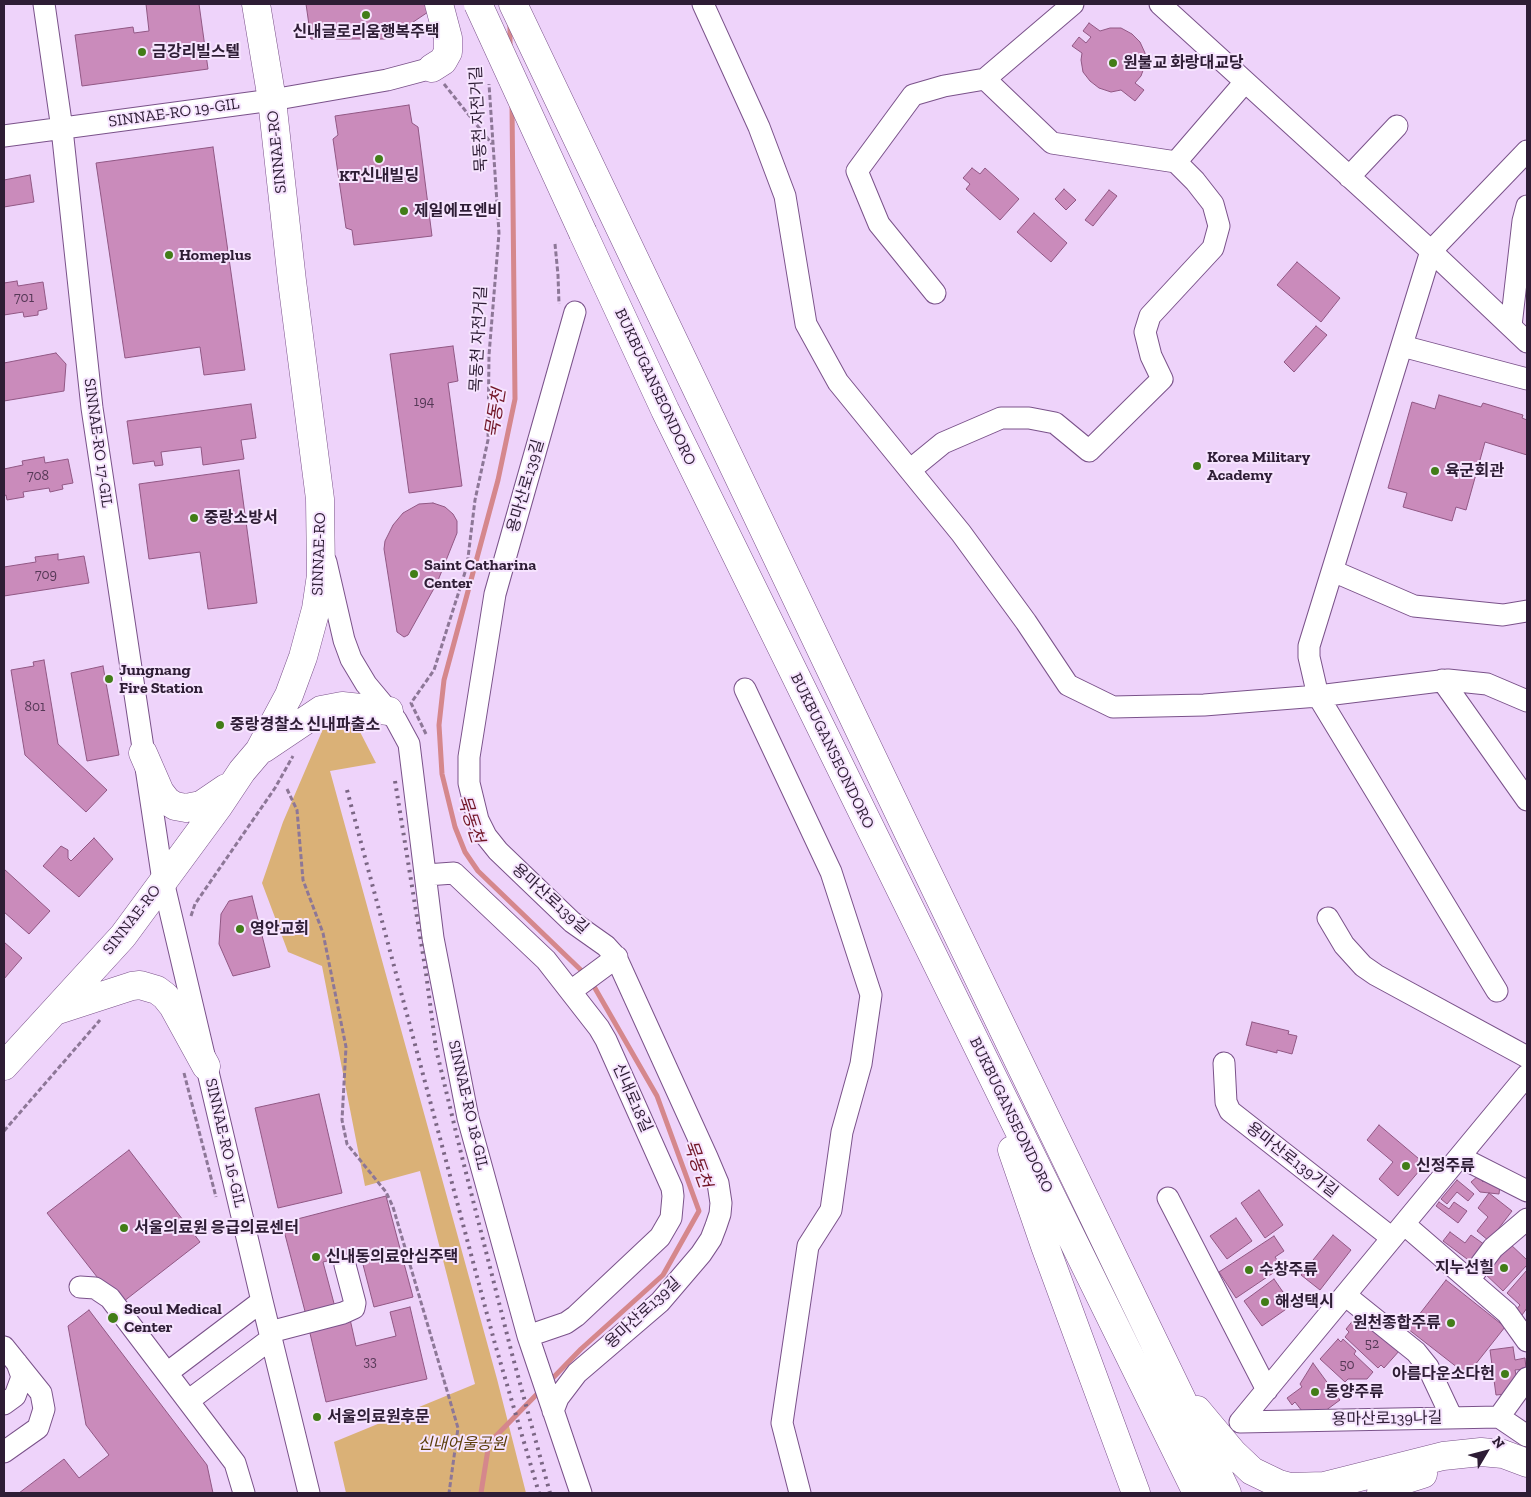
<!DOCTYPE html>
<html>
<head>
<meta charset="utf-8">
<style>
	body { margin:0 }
	#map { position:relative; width:1531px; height:1497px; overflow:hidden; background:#eed3fa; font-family:"Zilla Slab",serif }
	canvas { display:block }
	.frame { position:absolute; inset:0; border:5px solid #2e1d35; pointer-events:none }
	.north { position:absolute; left:1461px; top:1427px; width:50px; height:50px; -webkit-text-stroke:4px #f6e4fe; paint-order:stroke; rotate:53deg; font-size:14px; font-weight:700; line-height:20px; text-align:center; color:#2e1d35 }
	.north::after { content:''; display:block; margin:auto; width:18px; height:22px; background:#2e1d35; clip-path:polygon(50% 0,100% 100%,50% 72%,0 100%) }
</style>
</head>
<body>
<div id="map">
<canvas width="1531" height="1497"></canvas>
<div class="frame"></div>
<div class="north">N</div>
</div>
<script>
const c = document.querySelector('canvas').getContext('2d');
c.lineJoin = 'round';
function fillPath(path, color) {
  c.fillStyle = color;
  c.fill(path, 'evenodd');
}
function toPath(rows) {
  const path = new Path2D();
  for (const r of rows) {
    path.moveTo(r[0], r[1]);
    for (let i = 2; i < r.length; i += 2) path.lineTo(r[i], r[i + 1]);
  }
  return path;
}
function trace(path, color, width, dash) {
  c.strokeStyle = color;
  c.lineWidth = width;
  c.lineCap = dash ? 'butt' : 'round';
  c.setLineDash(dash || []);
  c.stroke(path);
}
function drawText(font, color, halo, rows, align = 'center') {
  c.font = font + ' "Zilla Slab","Noto Sans KR",serif';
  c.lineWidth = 4;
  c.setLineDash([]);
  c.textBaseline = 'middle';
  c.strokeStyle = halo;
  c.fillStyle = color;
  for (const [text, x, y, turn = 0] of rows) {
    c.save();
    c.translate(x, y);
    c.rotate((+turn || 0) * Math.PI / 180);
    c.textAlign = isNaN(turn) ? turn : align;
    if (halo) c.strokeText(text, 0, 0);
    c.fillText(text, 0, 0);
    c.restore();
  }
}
const green = toPath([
	[326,722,358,728,376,763,330,771,497,1379,526,1493,346,1493,334,1442,475,1384,420,1171,365,1186,322,966,288,952,262,883,283,822]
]);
const stream = toPath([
	[510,25,510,47],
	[512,105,515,399,498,480,444,680,439,725,442,774,455,827,465,852,478,871,585,974],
	[549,1382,581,1349,663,1275,699,1211,657,1096,592,983],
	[481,1493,489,1443,541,1390]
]);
const building = toPath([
	[146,4,199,4,208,69,82,86,75,35,133,27,134,33,149,31,146,4],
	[306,4,432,4,434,8,388,39,311,39,306,4],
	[1089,23,1100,31,1110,28,1121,28,1132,34,1140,42,1145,53,1145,65,1141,76,1135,83,1144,90,1135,101,1121,90,1111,92,1099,88,1090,81,1083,72,1081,60,1082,53,1072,46,1079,37,1086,43,1091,37,1083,31,1089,23],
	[409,105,412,123,418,127,432,236,354,245,352,230,346,228,333,139,338,135,335,116,409,105],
	[213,147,245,370,204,375,200,347,125,358,96,163,213,147],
	[972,168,980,174,985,168,1019,199,1000,220,966,189,970,184,963,178,972,168],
	[30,175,34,202,4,207,4,180,30,175],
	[1064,189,1076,200,1066,210,1055,199,1064,189],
	[1109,190,1117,196,1093,226,1085,220,1109,190],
	[1034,213,1067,243,1051,262,1017,232,1034,213],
	[1297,262,1340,298,1321,322,1277,285,1297,262],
	[17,281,18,286,43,282,47,309,38,311,38,315,24,317,23,312,4,315,4,283,17,281],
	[1316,326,1327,335,1294,372,1284,362,1316,326],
	[453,346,458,381,448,383,462,486,409,493,390,354,453,346],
	[56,353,66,364,64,391,4,401,4,363,56,353],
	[1439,395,1481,407,1483,403,1523,415,1522,418,1527,420,1527,455,1485,442,1466,510,1456,507,1452,521,1403,507,1407,493,1388,488,1412,402,1435,409,1439,395],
	[251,404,256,438,241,440,244,459,203,465,201,447,161,452,163,465,155,466,154,461,133,464,127,421,251,404],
	[44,457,45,463,68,459,73,483,62,485,63,489,50,492,49,488,23,492,24,497,7,500,6,495,4,496,4,469,23,465,22,461,44,457],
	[239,470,257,603,208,609,200,552,149,559,139,484,239,470],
	[433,503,445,507,453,514,457,521,457,533,437,583,408,635,404,637,397,632,384,549,385,541,393,525,403,513,419,504,433,503],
	[58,554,58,560,84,556,89,583,4,596,4,567,36,562,35,557,58,554],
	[44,660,58,744,107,790,86,812,25,755,11,670,34,666,33,662,44,660],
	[103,666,119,755,87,761,71,673,103,666],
	[94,838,113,859,79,897,43,866,61,846,68,850,68,858,71,861,94,838],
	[4,869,50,911,29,934,4,912,4,869],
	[252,896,270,967,233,976,219,944,221,914,229,901,252,896],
	[4,942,22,958,4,979,4,942],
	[1252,1022,1289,1031,1288,1034,1297,1036,1292,1054,1277,1050,1277,1053,1246,1045,1252,1022],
	[319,1094,342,1193,278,1208,255,1108,319,1094],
	[1379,1125,1425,1164,1398,1196,1379,1179,1393,1162,1367,1140,1379,1125],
	[129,1150,200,1242,119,1305,47,1213,129,1150],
	[1478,1176,1483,1182,1485,1179,1489,1184,1500,1185,1499,1194,1480,1192,1471,1182,1478,1176],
	[1457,1180,1474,1194,1468,1201,1457,1192,1447,1204,1441,1199,1457,1180],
	[1259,1190,1283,1225,1265,1238,1241,1203,1259,1190],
	[1489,1193,1512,1211,1489,1241,1477,1231,1488,1217,1478,1208,1489,1193],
	[386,1196,413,1297,374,1307,360,1253,323,1262,336,1311,307,1319,282,1223,386,1196],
	[1439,1202,1449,1209,1454,1202,1467,1211,1458,1223,1436,1206,1439,1202],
	[1236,1218,1252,1241,1227,1259,1210,1236,1236,1218],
	[1450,1232,1465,1243,1471,1235,1488,1247,1475,1265,1443,1241,1450,1232],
	[1333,1235,1351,1250,1320,1290,1301,1275,1333,1235],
	[1274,1236,1284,1251,1275,1257,1282,1267,1236,1298,1219,1272,1274,1236],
	[1508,1242,1527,1260,1527,1265,1503,1291,1482,1271,1508,1242],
	[1527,1270,1527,1308,1522,1315,1516,1310,1520,1305,1507,1293,1527,1270],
	[1274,1279,1292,1305,1262,1326,1244,1301,1274,1279],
	[1446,1280,1505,1327,1467,1375,1408,1329,1446,1280],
	[410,1307,427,1379,326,1402,309,1329,350,1319,356,1346,396,1336,390,1312,410,1307],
	[89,1310,207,1465,213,1493,19,1493,64,1459,79,1478,109,1455,86,1425,68,1326,89,1310],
	[1364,1317,1400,1350,1384,1368,1381,1365,1378,1368,1345,1337,1349,1332,1346,1329,1355,1318,1359,1322,1364,1317],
	[1338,1339,1341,1342,1343,1339,1356,1351,1354,1354,1373,1372,1367,1379,1348,1379,1345,1382,1320,1359,1338,1339],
	[1513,1347,1515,1360,1525,1358,1526,1369,1515,1370,1517,1379,1507,1394,1496,1395,1490,1350,1513,1347],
	[1313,1363,1340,1400,1325,1411,1302,1411,1295,1402,1292,1405,1287,1398,1302,1387,1300,1384,1313,1363]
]);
const path = toPath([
	[444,84,492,144],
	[555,244,558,275,559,304],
	[426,734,411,703,434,670,467,566,475,500,488,440,489,355,499,233,489,84],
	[287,789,297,810,303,880,323,933,346,1047,342,1120,347,1144,386,1192,393,1207,458,1428,449,1493],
	[191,916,195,904,275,788,293,756],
	[184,1073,216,1197],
	[4,1131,100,1020]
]);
const minor = toPath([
	[44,4,62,129,92,408,163,881,262,1301,309,1493],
	[703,4,759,127,785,196,806,324,838,382,961,533,1026,622,1068,685,1113,707,1204,705,1318,696,1448,680,1487,684,1527,701],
	[1160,4,1431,251,1309,646,1309,657,1318,696,1497,991],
	[985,79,1052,143,1176,162],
	[4,136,272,100,387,80,432,68],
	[1527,151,1431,251,1527,342],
	[1349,177,1397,126],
	[935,293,879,224,857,171,913,95,944,86,985,79,1073,4],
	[1511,326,1523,221,1527,206],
	[1402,346,1527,379],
	[910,470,943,443,1001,418,1029,418,1055,423,1089,451,1162,379,1151,356,1145,332,1150,316,1213,248,1219,226,1213,204,1195,181,1176,162,1245,82],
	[326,562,344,640,351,659,366,684,396,720,409,744,433,938,468,1118,528,1336,581,1493],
	[1333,571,1414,606,1503,615,1527,611],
	[1442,680,1527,800],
	[745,689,831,872,871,995,861,1064,842,1132,831,1210,808,1246,782,1423,800,1493],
	[426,875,454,873,546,960,599,1028,606,1040,672,1188,673,1196,671,1218,660,1237,576,1316,566,1323,528,1336],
	[1328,918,1344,945,1363,966,1376,975,1527,1057],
	[571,991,617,957],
	[1224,1063,1226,1102,1230,1111,1392,1238],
	[1460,1157,1527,1191],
	[1168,1198,1267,1390],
	[1404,1224,1507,1313,1527,1341],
	[1469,1280,1493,1248,1527,1219],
	[80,1287,95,1288,110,1298,235,1463,244,1493],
	[1345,1295,1416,1352,1428,1367,1452,1418],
	[270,1332,343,1313,354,1308,355,1303,345,1265],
	[4,1347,41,1393,44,1409,38,1428,4,1452],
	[167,1373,262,1301],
	[188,1401,272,1338],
	[4,1404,15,1396,22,1377,17,1363],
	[553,1411,558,1398,577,1373,660,1302,701,1254,711,1239,716,1226,720,1214,721,1203,718,1183,707,1157,616,957,606,946,572,922,498,851,486,836,478,820,469,783,469,757,495,594,575,312],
	[1499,1417,1527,1378],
	[1240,1422,1527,1075],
	[1240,1422,1499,1417,1527,1436]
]);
const major = toPath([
	[263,749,321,710,342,706,389,711],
	[143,753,160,792,167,801,175,806,186,808,201,805,226,788],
	[55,1011,132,986,140,985,157,990,165,996,173,1006,206,1066],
	[4,1066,123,936,218,807,242,771,259,751,289,695,303,657,316,609,321,575,320,499,292,281,272,100,256,4]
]);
const highway = toPath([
	[513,4,908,832,1227,1493],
	[432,68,443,61,448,52,448,38,439,4],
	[583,233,665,410,1197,1493],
	[1012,1150,1045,1246,1136,1493],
	[1197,1410,1233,1453,1252,1471,1279,1484,1290,1487,1324,1486,1443,1456,1481,1452,1503,1454,1527,1463],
	[1381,1493,1404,1480,1423,1474]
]);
const rail = toPath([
	[395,781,426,973,436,1049,461,1153,512,1354,550,1493],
	[347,790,495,1344,539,1493]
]);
const highwayBridge = toPath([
	[478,4,583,233]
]);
const markers = [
	[366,15,5,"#427d18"],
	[142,52,5,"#427d18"],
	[1113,63,5,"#427d18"],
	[379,159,5,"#427d18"],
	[404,211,5,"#427d18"],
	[169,255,5,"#427d18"],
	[1197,466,5,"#427d18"],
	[1435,471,5,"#427d18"],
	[194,518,5,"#427d18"],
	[414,574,5,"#427d18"],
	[109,679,5,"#427d18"],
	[220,725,5,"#427d18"],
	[240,929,5,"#427d18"],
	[1406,1166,5,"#427d18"],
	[124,1228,5,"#427d18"],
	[316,1257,5,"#427d18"],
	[1504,1268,5,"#427d18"],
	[1249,1270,5,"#427d18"],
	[1265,1302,5,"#427d18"],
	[113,1318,6,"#427d18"],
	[1451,1323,5,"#427d18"],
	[1505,1374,5,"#427d18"],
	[1315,1392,5,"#427d18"],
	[317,1417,5,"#427d18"]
];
const numberNames = [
	["701",24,298],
	["194",424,402],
	["708",38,476],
	["709",46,575],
	["801",35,707],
	["52",1372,1344],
	["33",370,1362],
	["50",1347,1365]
];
const poiNames = [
	["신내글로리움행복주택",366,32,"center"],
	["금강리빌스텔",152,52],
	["원불교 화랑대교당",1123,63],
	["KT신내빌딩",379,176,"center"],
	["제일에프엔비",414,211],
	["Homeplus",179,255],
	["Korea Military",1207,457],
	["Academy",1207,475],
	["육군회관",1445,471],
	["중랑소방서",204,518],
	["Saint Catharina",424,565],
	["Center",424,583],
	["Jungnang",119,670],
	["Fire Station",119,688],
	["중랑경찰소 신내파출소",230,725],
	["영안교회",250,929],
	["신정주류",1416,1166],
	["서울의료원 응급의료센터",134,1228],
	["신내동의료안심주택",326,1257],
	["지누선힐",1494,1268,"right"],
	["수창주류",1259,1270],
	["해성택시",1275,1302],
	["Seoul Medical",124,1309],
	["Center",124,1327],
	["원천종합주류",1441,1323,"right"],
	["아름다운소다헌",1495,1374,"right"],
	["동양주류",1325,1392],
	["서울의료원후문",327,1417]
];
const streetNames = [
	["SINNAE-RO 19-GIL",174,113,-8],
	["묵동천 자전거길",479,119,-93],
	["SINNAE-RO",277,152,-96],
	["목동천 자전거길",479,339,-87],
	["BUKBUGANSEONDORO",655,387,65],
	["SINNAE-RO 17-GIL",98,443,82],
	["용마산로139길",526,486,-74],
	["SINNAE-RO",319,554,-88],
	["BUKBUGANSEONDORO",832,751,64],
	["용마산로139길",550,899,42],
	["SINNAE-RO",132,920,-52],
	["신내로18길",632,1098,66],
	["SINNAE-RO 18-GIL",468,1105,77],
	["BUKBUGANSEONDORO",1011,1115,64],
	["SINNAE-RO 16-GIL",225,1143,77],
	["용마산로139가길",1292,1160,38],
	["용마산로139길",643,1313,-43],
	["용마산로139나길",1387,1419,-1]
];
const parkNames = [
	["신내어울공원",462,1444]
];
const waterNames = [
	["묵동천",496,413,-81],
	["묵동천",470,819,72],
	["묵동천",697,1164,70]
];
fillPath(green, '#dab177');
trace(stream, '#d5878c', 5);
fillPath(building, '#ca8bbb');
trace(building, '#915784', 1);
trace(minor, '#7a528a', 23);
trace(major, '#7a528a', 29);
trace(highway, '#7a528a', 29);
trace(path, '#8d7797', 3, [5, 2.5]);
trace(minor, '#fff', 21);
trace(major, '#fff', 28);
trace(highway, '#fff', 28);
trace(rail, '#7b6684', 4, [2.5, 5]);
trace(highwayBridge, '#7a528a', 29, []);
trace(highwayBridge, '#fff', 28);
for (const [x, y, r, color] of markers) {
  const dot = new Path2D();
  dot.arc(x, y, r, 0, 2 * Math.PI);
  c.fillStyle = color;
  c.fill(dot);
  trace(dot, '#f6e4fe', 2);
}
drawText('14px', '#553856', null, numberNames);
drawText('bold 16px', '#2e1d35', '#f6e4fe', poiNames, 'left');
drawText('16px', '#2e1d35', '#f6e4fe', streetNames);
drawText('italic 16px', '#593c08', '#f6e4fe', parkNames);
drawText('italic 18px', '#721627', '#f6e4fe', waterNames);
</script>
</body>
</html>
